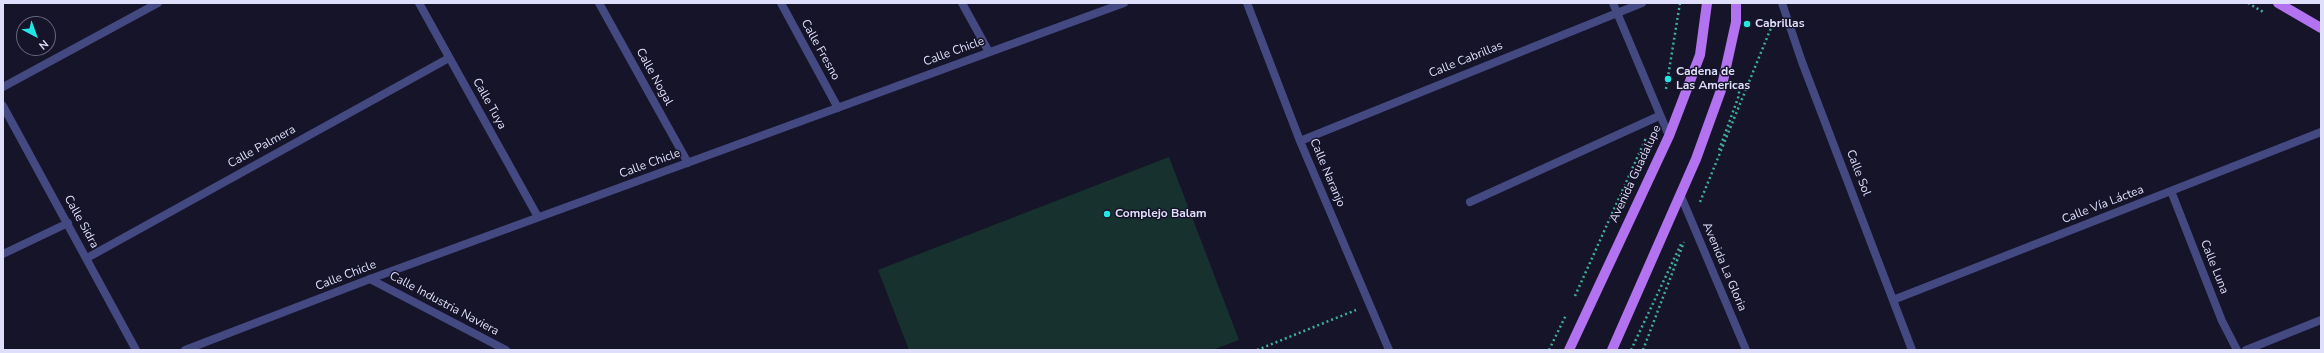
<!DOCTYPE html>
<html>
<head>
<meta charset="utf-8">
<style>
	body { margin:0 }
	#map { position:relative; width:2324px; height:353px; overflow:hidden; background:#151429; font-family:"Nunito Sans",sans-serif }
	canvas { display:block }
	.frame { position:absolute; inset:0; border:4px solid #dfdffb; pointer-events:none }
	.north { position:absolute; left:16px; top:16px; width:40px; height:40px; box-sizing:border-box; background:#151429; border:1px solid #66657d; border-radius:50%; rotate:139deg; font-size:11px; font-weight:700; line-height:16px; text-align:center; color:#dfdffb }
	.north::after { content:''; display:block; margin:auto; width:14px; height:18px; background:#21e6e4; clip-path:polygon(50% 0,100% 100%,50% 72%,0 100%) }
</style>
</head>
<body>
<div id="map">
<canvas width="2324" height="353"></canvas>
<div class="frame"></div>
<div class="north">N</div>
</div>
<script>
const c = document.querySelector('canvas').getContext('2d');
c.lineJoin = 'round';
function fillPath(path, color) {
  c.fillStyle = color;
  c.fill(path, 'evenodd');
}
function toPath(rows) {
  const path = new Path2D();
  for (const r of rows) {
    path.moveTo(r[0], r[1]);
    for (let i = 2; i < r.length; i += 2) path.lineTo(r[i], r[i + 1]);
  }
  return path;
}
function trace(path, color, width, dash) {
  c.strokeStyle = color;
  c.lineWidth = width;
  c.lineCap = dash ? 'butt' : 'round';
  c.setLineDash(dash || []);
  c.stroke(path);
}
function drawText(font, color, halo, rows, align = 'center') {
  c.font = font + ' "Nunito Sans",sans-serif';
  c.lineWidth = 3;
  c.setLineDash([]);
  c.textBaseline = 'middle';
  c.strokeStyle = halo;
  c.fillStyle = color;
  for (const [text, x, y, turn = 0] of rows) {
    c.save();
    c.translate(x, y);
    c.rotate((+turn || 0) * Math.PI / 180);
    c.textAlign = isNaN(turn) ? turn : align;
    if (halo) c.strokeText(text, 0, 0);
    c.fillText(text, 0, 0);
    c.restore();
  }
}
const green = toPath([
	[1169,157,1239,340,1212,350,909,350,878,270]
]);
const path = toPath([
	[2248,3,2265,13],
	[1666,89,1680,3],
	[1719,150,1738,98,1740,87],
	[1700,202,1773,23],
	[1575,296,1646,138],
	[1257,350,1356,310],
	[1549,350,1566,315],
	[1631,350,1682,242],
	[1643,350,1684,242]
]);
const service = toPath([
	[370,279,506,350]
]);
const minor = toPath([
	[419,3,538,217],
	[599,3,688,163],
	[781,3,838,108],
	[962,3,989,52],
	[1247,3,1300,141,1389,350],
	[1613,3,1669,136],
	[1782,3,1802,62,1912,350],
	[3,87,158,3],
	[3,106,136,350],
	[1300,141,1642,3],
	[2171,191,2222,321,2237,350],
	[1680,194,1746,350],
	[1470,202,1659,116],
	[3,254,68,223],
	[87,258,449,58],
	[1893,300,2321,132],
	[185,350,370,279,1124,3],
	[2246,350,2321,320]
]);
const primary = toPath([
	[2278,3,2321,28],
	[1569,350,1669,136,1700,55,1707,3],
	[1612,350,1696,159,1721,90,1736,22,1736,3]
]);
const markers = [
	[1747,24,4,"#21e6e4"],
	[1668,79,4,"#21e6e4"],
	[1107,214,4,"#21e6e4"]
];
const poiNames = [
	["Cabrillas",1755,24],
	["Cadena de",1676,72],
	["Las Americas",1676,86],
	["Complejo Balam",1115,214]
];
const streetNames = [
	["Calle Fresno",820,50,61],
	["Calle Chicle",954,52,-20],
	["Calle Cabrillas",1466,60,-22],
	["Calle Nogal",654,77,61],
	["Calle Tuya",489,104,61],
	["Calle Palmera",262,147,-29],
	["Calle Chicle",650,164,-20],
	["Calle Naranjo",1327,173,67],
	["Calle Sol",1858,173,69],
	["Avenida Guadalupe",1636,174,-65],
	["Calle Vía Láctea",2103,205,-21],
	["Calle Sidra",81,222,61],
	["Avenida La Gloria",1724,267,67],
	["Calle Luna",2214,267,68],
	["Calle Chicle",346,276,-21],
	["Calle Industria Naviera",444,304,28]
];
fillPath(green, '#17322e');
trace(path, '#3faf9c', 2.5, [2, 3]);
trace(service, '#444982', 8);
trace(minor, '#444982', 8);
trace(primary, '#b372ef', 10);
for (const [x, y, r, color] of markers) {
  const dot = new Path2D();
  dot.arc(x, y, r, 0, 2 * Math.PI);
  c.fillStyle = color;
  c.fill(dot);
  trace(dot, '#151429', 1.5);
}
drawText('bold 12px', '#dfdffb', '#151429', poiNames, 'left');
drawText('12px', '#dfdffb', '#151429', streetNames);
</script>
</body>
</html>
